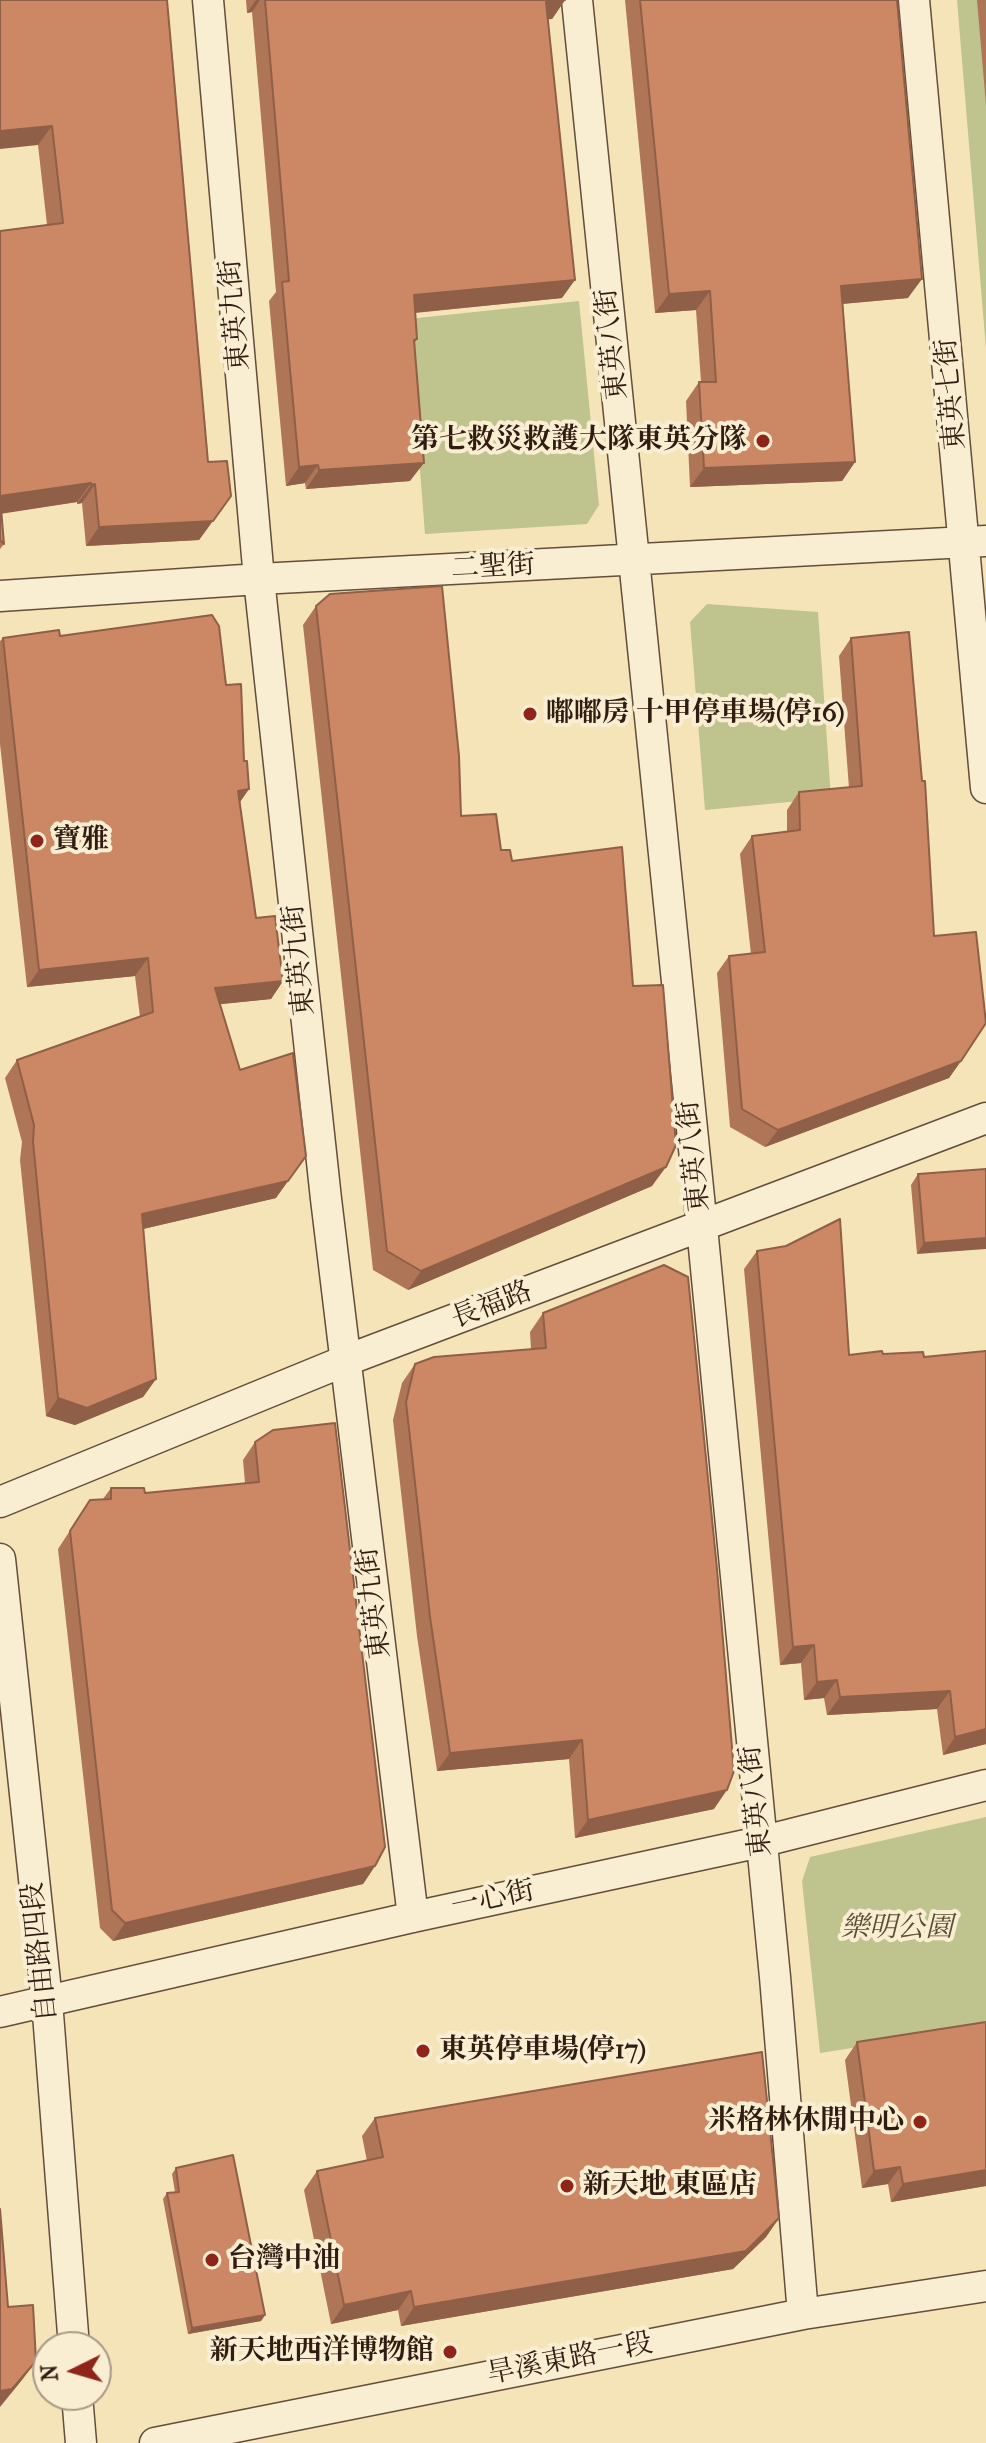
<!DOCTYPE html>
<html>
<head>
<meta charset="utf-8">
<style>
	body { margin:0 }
	#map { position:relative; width:986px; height:2443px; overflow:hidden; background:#f6e4b9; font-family:"IM FELL French Canon",serif }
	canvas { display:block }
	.north { position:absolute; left:32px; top:2331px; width:80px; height:80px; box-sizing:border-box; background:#f9edd2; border:2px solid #a99985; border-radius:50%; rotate:265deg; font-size:22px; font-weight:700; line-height:32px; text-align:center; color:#301c11 }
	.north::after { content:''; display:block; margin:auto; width:28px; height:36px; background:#8f2418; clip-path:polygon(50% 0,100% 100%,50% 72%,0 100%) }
</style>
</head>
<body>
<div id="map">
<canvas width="986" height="2443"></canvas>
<div class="north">N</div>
</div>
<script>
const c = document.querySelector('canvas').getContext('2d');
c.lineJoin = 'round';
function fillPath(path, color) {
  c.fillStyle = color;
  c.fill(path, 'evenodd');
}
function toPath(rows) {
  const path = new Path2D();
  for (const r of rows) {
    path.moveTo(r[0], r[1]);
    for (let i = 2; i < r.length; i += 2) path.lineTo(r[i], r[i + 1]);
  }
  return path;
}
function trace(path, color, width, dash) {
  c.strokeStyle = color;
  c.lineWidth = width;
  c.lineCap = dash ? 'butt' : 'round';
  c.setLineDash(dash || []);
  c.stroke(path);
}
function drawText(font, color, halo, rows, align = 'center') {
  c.font = font + ' "IM FELL French Canon","Noto Serif TC",serif';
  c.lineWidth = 8;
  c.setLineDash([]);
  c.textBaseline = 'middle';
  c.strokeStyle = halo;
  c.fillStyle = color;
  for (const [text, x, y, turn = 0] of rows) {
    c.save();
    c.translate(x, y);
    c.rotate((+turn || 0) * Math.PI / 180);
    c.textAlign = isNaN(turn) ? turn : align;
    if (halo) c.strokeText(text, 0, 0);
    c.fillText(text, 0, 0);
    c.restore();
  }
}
const green = toPath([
	[957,0,986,0,986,349],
	[579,301,599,505,587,524,425,534,408,319],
	[707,604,818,612,831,798,705,810,690,622],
	[986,1817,986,2027,820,2053,802,1881,810,1857]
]);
const street = toPath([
	[208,0,259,579,326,1199,413,1917],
	[577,0,702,1227,775,1977,803,2314],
	[914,0,986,788],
	[0,596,259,579,986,541],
	[0,1502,347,1360,986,1118],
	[0,1559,47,2001,74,2347],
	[0,2012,413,1917,760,1842,986,1785],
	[77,2395,81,2443],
	[155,2443,803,2314,986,2286]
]);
const wall = toPath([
	[0,0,208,462,231,496,199,540,86,546,82,503,77,504,77,502,1,513,4,544,0,549,0,231,47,225,38,145],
	[246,0,565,0,552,19,548,19,562,298,415,313,417,339,414,344,410,481,306,489,305,483,286,486,269,301,276,292,252,12,247,13],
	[625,0,897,0,908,298,843,304,855,462,842,481,690,487,686,401,699,382,701,382,696,310,655,313],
	[977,0,986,0,986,105],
	[316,606,461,816,512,861,633,986,652,1186,408,1290,373,1270,303,625],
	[60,636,226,685,244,761,249,789,240,802,256,918,283,981,271,999,220,1004,276,1198,143,1229,156,1379,143,1397,75,1425,46,1416,20,1160,22,1142,5,1078,17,1060,140,1017,135,976,27,987,0,744,0,641,3,638],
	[851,638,934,936,961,1061,949,1078,765,1147,730,1127,717,973,729,956,751,954,740,854,752,836,787,832,787,810,799,792,849,788,839,656],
	[986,1169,917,1254,911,1185,918,1174],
	[757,1251,849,1355,883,1354,924,1357,986,1351,986,1744,943,1755,937,1709,827,1715,824,1698,804,1700,801,1663,780,1665,744,1269],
	[543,1313,714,1809,575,1838,569,1759,437,1771,417,1636,393,1420,402,1383,415,1364,531,1349,530,1332],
	[255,1442,375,1866,363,1884,113,1941,100,1928,58,1549,90,1500,103,1499,111,1488,145,1493,245,1483,243,1460],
	[857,2042,986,2186,891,2202,888,2184,862,2188,845,2060],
	[375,2118,779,2218,766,2237,733,2269,401,2326,398,2310,331,2324,304,2190,317,2171,367,2161,362,2136],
	[176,2168,265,2315,261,2321,188,2334,163,2199,167,2193,175,2192,172,2174]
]);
const shadedWall = toPath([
	[256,0,260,0,252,12,247,13],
	[565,0,552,19,533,21,546,2],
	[52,126,38,145,0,149,0,131],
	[922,279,908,298,828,305,841,286],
	[575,280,562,298,401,314,414,295],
	[710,291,696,310,655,313,669,294],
	[855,462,842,481,690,487,704,468],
	[424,463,410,481,306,489,319,470],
	[318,465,305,483,286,486,299,467],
	[91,483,77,502,0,514,0,496],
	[95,484,82,503,77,504,91,485],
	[231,496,199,540,86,546,99,527],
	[249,789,237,806,238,791],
	[148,958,135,976,27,987,39,970],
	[283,981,271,999,203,1006,215,988],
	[961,1061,949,1078,765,1147,778,1130],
	[306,1156,276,1198,130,1232,142,1214],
	[666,1167,652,1186,408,1290,421,1271],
	[986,1238,986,1249,917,1254,924,1243],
	[156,1379,143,1397,75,1425,46,1416,58,1398],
	[814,1645,801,1663,780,1665,793,1647],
	[837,1680,824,1698,804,1700,817,1682],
	[950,1691,937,1709,827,1715,840,1697],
	[986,1729,986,1744,943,1755,955,1737],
	[582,1740,569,1759,437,1771,450,1753],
	[727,1790,714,1809,575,1838,588,1820],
	[375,1866,363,1884,113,1941,125,1923],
	[900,2167,888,2184,862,2188,874,2171],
	[986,2170,986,2186,891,2202,903,2184],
	[779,2218,766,2237,733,2269,401,2326,414,2307],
	[411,2291,398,2310,331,2324,344,2305],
	[265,2315,261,2321,188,2334,192,2328],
	[36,2361,22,2380,0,2407,0,2391]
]);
const building = toPath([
	[0,0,167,0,208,462,227,461,231,496,213,521,99,527,95,484,91,485,91,483,0,496,4,544,0,540,0,231,63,223,52,126,0,131,0,0],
	[265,0,565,0,546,2,575,280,414,295,417,339,414,340,424,463,319,470,318,465,299,467,282,282,289,281,265,0],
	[640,0,897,0,922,279,841,286,855,462,704,468,699,382,716,382,710,291,669,294,640,0],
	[442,586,459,756,461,816,496,814,501,850,510,850,512,861,622,847,633,986,663,985,676,1145,666,1167,421,1271,387,1251,316,606,330,594,442,586],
	[212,615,219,626,226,685,241,684,244,761,247,761,249,789,238,791,256,918,275,916,283,981,215,988,240,1070,293,1053,306,1156,288,1181,142,1214,156,1379,87,1408,58,1398,33,1142,34,1125,17,1060,153,1012,148,958,39,970,3,638,59,630,60,636,212,615],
	[909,632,922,781,925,781,934,936,976,932,986,1023,961,1061,778,1130,742,1109,729,956,765,952,752,836,800,830,799,792,862,786,851,638,909,632],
	[986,1169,986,1238,924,1243,918,1174,986,1169],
	[840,1219,849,1355,882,1351,883,1354,923,1352,924,1357,986,1351,986,1729,955,1737,950,1691,840,1697,837,1680,817,1682,814,1645,793,1647,757,1251,786,1246,840,1219],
	[664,1265,688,1277,717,1569,734,1771,727,1790,588,1820,582,1740,450,1753,430,1617,406,1402,415,1364,434,1357,546,1348,543,1313,664,1265],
	[335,1423,385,1847,375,1866,125,1923,112,1910,70,1531,90,1500,111,1499,111,1488,144,1488,145,1493,259,1482,255,1442,273,1430,335,1423],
	[986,2022,986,2170,903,2184,900,2167,874,2171,857,2042,986,2022],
	[762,2052,779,2218,746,2251,414,2307,411,2291,344,2305,317,2171,383,2157,375,2118,762,2052],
	[233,2155,265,2315,192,2328,167,2193,179,2192,176,2168,233,2155],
	[0,2209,8,2307,33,2305,36,2361,12,2389,0,2391,0,2209]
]);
const markers = [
	[763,441,8,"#8f2418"],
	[530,714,8,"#8f2418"],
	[37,841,8,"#8f2418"],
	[423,2051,8,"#8f2418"],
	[920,2122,8,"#8f2418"],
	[567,2186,8,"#8f2418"],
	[212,2260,8,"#8f2418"],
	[450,2352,8,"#8f2418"]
];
const streetNames = [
	["東英九街",236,315,-95],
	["東英八街",613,344,-96],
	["東英七街",952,394,-95],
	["二聖街",493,568,-3],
	["東英九街",300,960,-96],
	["東英八街",695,1156,-96],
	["長福路",492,1306,-21],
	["東英九街",375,1603,-97],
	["東英八街",757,1801,-96],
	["一心街",493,1900,-12],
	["自由路四段",41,1952,-96],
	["旱溪東路一段",570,2360,-11]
];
const poiNames = [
	["第七救災救護大隊東英分隊",747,441,"right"],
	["嘟嘟房 十甲停車場(停16)",546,714],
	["寶雅",53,841],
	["東英停車場(停17)",439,2051],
	["米格林休閒中心",904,2122,"right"],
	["新天地 東區店",583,2186],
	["台灣中油",228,2260],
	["新天地西洋博物館",434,2352,"right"]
];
const parkNames = [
	["樂明公園",897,1929]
];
fillPath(green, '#bfc38d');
trace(street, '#624e3b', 33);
trace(street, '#f9edd2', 30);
fillPath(wall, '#af7557');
fillPath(shadedWall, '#8f5f47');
fillPath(building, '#cc8865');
trace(building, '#8f5f47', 2);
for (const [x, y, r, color] of markers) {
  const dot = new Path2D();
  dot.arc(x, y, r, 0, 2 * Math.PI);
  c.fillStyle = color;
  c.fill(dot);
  trace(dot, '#f9edd2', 3);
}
drawText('28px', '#301c11', '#f9edd2', streetNames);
drawText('bold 28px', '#301c11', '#f9edd2', poiNames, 'left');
drawText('italic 28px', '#5b4e36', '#f9edd2', parkNames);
</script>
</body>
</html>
